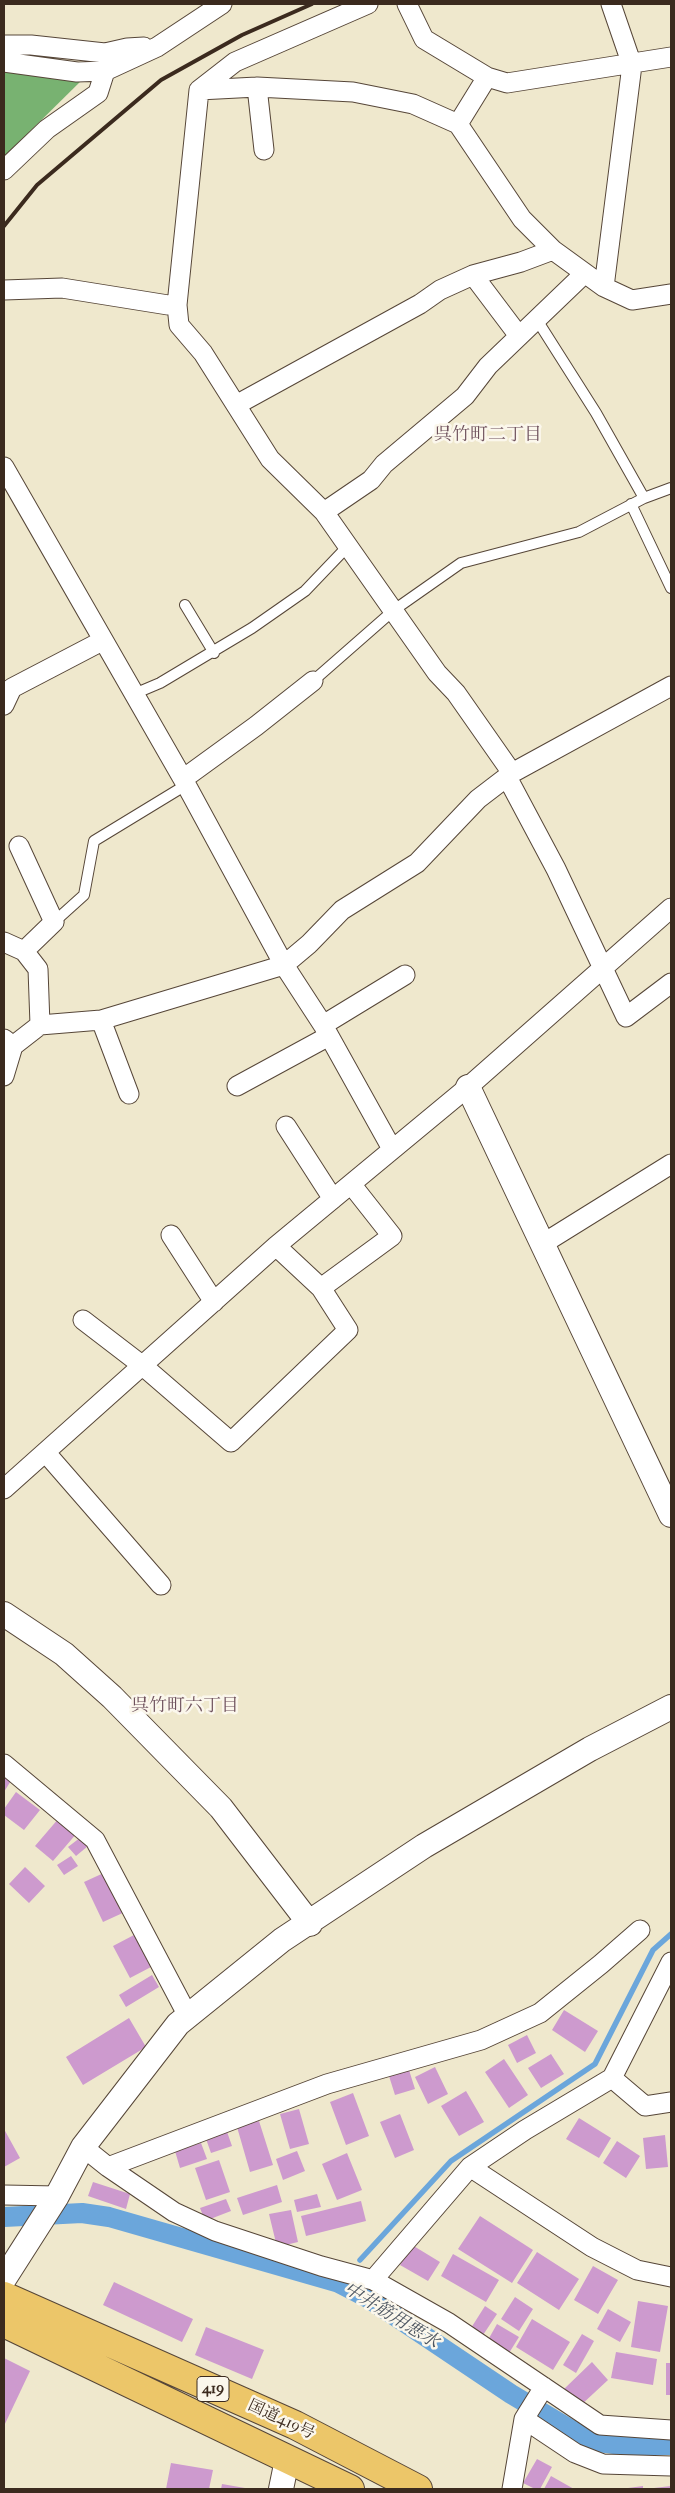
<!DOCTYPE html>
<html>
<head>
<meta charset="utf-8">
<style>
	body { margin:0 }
	#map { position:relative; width:675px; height:2493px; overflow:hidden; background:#efe8cd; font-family:"IM FELL French Canon",serif }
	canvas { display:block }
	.frame { position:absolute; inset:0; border:5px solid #3b2a1e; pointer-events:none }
</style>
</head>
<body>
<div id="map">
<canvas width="675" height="2493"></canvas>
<div class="frame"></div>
</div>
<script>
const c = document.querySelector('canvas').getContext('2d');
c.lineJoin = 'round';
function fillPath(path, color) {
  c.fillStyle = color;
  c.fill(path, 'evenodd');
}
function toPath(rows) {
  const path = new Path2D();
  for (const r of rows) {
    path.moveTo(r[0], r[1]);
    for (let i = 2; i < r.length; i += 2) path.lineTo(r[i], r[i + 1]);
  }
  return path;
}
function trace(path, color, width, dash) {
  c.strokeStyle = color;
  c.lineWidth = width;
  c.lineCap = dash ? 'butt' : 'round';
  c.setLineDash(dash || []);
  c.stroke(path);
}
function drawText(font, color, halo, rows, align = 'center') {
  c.font = font + ' "IM FELL French Canon","Noto Serif JP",serif';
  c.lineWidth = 5;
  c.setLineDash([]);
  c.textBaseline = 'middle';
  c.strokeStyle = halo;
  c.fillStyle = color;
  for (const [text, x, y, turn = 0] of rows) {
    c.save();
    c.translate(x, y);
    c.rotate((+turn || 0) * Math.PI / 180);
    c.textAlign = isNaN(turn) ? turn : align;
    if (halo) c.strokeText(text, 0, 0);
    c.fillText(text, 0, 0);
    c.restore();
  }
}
const forest = toPath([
	[4,67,85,77,4,157]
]);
const stream = toPath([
	[360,2260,451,2161,595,2064,653,1950,671,1934],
	[339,2283,340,2282]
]);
const canal = toPath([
	[4,2217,82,2213,109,2217,339,2283,368,2298,511,2394,590,2441,622,2445,671,2445]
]);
const building = toPath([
	[4,1773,12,1779,4,1792],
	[16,1792,40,1810,24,1830,4,1815,4,1809],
	[59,1818,77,1833,53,1861,35,1846],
	[81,1837,88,1846,76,1856,68,1847],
	[71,1856,78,1866,64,1875,57,1865],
	[25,1867,45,1886,29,1903,9,1884],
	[108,1871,127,1911,103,1922,84,1882],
	[134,1935,151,1967,130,1978,113,1946],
	[152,1975,159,1987,126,2007,119,1995],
	[564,2010,598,2031,585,2052,552,2030],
	[129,2018,146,2047,83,2085,66,2057],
	[527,2035,536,2053,517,2063,508,2045],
	[551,2054,564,2074,541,2088,528,2068],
	[504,2059,528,2095,509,2108,485,2072],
	[435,2067,448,2094,428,2104,415,2077],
	[409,2070,415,2089,395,2095,389,2076],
	[466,2091,484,2122,459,2136,441,2106],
	[353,2093,369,2136,346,2145,330,2102],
	[299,2109,309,2144,290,2149,280,2114],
	[400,2114,414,2150,395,2158,380,2122],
	[579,2118,611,2138,599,2158,566,2139],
	[259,2121,273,2165,250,2172,237,2127],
	[4,2129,20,2158,4,2167],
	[226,2129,232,2146,211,2153,205,2136],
	[665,2135,668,2167,646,2169,643,2138],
	[617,2141,640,2156,626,2178,603,2163],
	[201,2143,207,2159,180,2168,175,2151],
	[297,2151,305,2171,283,2180,276,2159],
	[347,2153,362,2190,337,2200,322,2164],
	[219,2160,230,2192,206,2200,195,2168],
	[93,2182,130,2194,126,2209,88,2196],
	[277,2185,282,2202,243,2215,237,2198],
	[317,2194,321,2207,297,2212,294,2200],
	[226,2199,231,2211,205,2221,200,2208],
	[361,2201,366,2221,306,2236,301,2216],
	[291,2210,298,2242,277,2247,269,2214],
	[480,2216,533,2250,512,2283,458,2249],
	[412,2245,440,2262,428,2281,400,2265],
	[537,2252,579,2279,559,2310,517,2283],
	[453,2254,499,2280,486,2302,441,2276],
	[593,2266,618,2280,598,2314,574,2300],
	[114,2282,193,2319,182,2342,103,2305],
	[515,2297,533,2309,519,2331,501,2319],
	[638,2301,668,2306,660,2352,631,2347],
	[485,2306,497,2314,483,2335,471,2328],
	[608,2309,631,2322,620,2342,597,2329],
	[532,2319,570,2342,553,2370,516,2347],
	[497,2324,519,2337,509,2353,488,2340],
	[206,2327,264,2350,252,2379,195,2355],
	[582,2334,594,2341,576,2373,563,2365],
	[616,2352,657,2359,653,2385,611,2378],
	[4,2358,30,2371,4,2426],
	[592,2362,608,2380,580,2406,564,2389],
	[666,2363,671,2363,671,2395,666,2395],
	[537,2459,552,2467,540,2489,535,2489,523,2483],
	[171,2463,213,2470,209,2489,166,2489],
	[551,2476,574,2489,544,2489],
	[222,2484,245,2488,245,2489,221,2489],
	[643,2486,643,2489,628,2489,628,2488],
	[671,2486,671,2489,655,2489,654,2488]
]);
const service = toPath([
	[537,320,596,413,644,498],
	[631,504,671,588],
	[185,605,214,653],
	[313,681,394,610,461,563,579,532,644,498,671,488],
	[134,694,160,683,252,628,305,591,348,546],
	[54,922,84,895,94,841,186,785]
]);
const minor = toPath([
	[407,4,424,39,487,77],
	[4,45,31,45,105,53,127,48,144,47],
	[4,62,77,72,105,71],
	[257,87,264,150],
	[199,90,235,62,368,4],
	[458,124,487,77,507,83,671,57],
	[4,170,47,129,98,93,105,71,157,47,222,4],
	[473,275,519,336],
	[604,287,632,65,611,4],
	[4,290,62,288,168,305,177,305],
	[236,405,420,304,440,290,473,275,521,262,553,250],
	[4,467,183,779,284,965,323,1025,392,1149],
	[324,512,371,480,384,464,465,396,488,366,585,273],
	[4,705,12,688,102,641],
	[512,773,456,693,437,673,324,512,270,459,203,353,179,325,177,305,199,90,257,87,353,92,413,104,458,124,522,219,553,250,604,287,632,300,671,294],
	[507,777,556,869,626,1017,671,983],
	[183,779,256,726,313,681],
	[19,846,54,922,24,951],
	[4,942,24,951,38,969,40,1025,13,1046,4,1039],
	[101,1020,129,1094],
	[40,1025,101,1020,284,965,309,944,342,910,417,863,478,799,512,773,671,686],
	[323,1025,405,975],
	[4,1076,13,1046],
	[237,1086,329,1036],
	[286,1126,333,1199],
	[171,1235,214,1302],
	[544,1243,671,1164],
	[276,1246,321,1288],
	[83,1320,143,1366,231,1442,348,1330,321,1288,392,1236,351,1184],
	[46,1453,161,1585],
	[4,1489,276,1246,468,1087,671,908],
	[4,1764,95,1840,188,2016],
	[612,2078,645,2106,671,2102],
	[83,2147,108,2167,327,2084,481,2040,540,2013,601,1964,640,1930],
	[108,2167,174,2212,215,2231,321,2266,373,2280,449,2323,600,2425,671,2430],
	[470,2167,592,2247,637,2270,671,2277],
	[4,2195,57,2196],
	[373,2280,470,2167,525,2130,612,2078,671,1962],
	[524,2419,575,2453,603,2464,671,2466],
	[512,2489,524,2419,544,2387]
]);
const tertiary = toPath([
	[468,1087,671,1515],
	[4,1614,64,1654,112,1697,221,1808,310,1924],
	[4,2279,57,2196,83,2147,178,2024,282,1940,424,1846,590,1749,671,1707],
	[281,2489,287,2460]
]);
const trunk = toPath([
	[4,2296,295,2425,418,2489],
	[4,2323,350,2489]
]);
const rail = toPath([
	[4,226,37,185,161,80,242,35,312,4]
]);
const shields = [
	[213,2389,32]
];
const shieldNames = [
	["419",213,2389]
];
const streetNames = [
	["国道419号",281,2420,25]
];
const neighbourhoodNames = [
	["呉竹町二丁目",488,436],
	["呉竹町六丁目",185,1707]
];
const waterNames = [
	["中井筋用悪水",391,2316,32]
];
fillPath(forest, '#78b271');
trace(stream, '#6ba6db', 5.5);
trace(canal, '#6ba6db', 20);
fillPath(building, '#cd9ace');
trace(service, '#564638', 12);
trace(minor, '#564638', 21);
trace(tertiary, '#564638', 26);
trace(trunk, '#564638', 30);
trace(service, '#fff', 10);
trace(minor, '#fff', 19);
trace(tertiary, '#fff', 24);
trace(trunk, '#ecc669', 28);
trace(rail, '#3b2a1e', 4);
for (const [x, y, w] of shields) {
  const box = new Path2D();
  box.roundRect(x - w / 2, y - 12.5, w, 25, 4);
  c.fillStyle = '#fbf7ec';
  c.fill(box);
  trace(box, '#3b2a1e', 1);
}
drawText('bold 15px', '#3b2a1e', null, shieldNames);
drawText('16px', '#3b2a1e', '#fbf7ec', streetNames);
drawText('18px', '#6e515c', '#fbf7ec', neighbourhoodNames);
drawText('italic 18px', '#4c5560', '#fbf7ec', waterNames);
</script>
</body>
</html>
